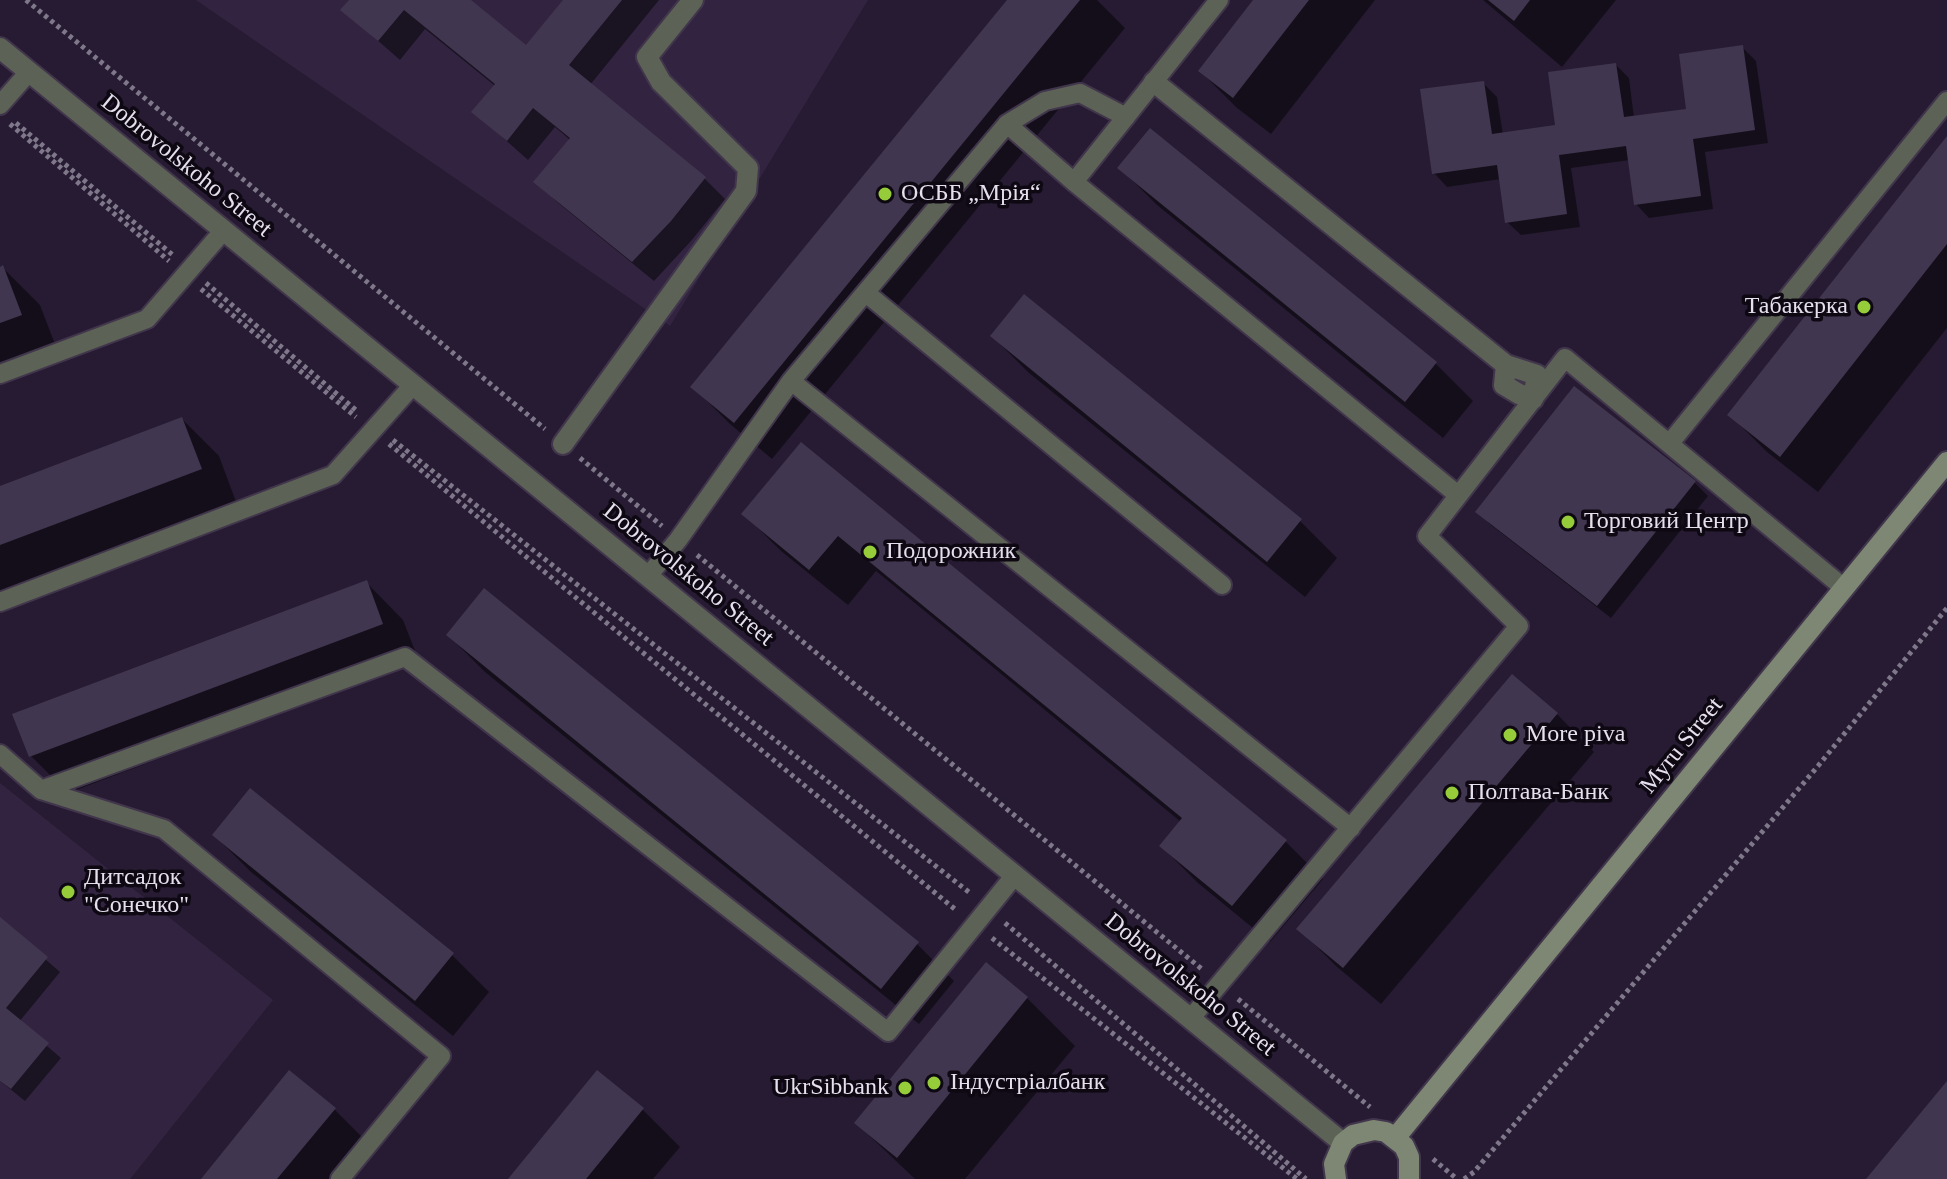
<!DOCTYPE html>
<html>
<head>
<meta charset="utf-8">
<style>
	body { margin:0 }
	canvas { display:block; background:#261b32 }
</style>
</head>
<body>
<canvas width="1947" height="1179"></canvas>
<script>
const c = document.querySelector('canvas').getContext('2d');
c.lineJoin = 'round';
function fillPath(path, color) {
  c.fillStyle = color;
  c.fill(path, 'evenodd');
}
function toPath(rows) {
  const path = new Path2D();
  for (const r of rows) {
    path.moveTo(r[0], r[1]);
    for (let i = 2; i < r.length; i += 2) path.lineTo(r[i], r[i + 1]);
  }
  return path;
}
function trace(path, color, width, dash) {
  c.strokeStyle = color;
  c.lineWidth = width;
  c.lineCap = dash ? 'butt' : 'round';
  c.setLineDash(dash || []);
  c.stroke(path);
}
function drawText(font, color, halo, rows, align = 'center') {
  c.font = font + ' "Times New Roman",serif';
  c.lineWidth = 7;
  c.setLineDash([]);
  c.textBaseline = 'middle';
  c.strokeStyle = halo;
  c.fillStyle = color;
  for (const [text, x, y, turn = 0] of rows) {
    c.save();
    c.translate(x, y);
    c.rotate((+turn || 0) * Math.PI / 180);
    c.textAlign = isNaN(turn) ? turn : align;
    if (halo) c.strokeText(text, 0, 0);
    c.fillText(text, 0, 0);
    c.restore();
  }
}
const built = toPath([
	[196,0,868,0,670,326],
	[0,783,273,1000,130,1179,0,1179]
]);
const shadow = toPath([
	[351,0,467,0,527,48,566,0,659,0,590,85,705,179,725,199,691,241,654,281,557,202,536,181,570,140,555,127,528,160,474,112,495,86,425,29,400,60,343,10],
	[1009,0,1097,0,1125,28,772,459,730,424,693,387],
	[1256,0,1375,0,1271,134,1237,108,1200,71],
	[1483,0,1616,0,1562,67],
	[1742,47,1756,61,1768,143,1705,152,1713,209,1649,218,1636,204,1630,160,1571,168,1580,227,1521,235,1507,222,1501,179,1447,187,1434,173,1483,83,1497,97,1503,135,1558,127,1616,65,1629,78,1634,118,1689,110],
	[1151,131,1436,364,1473,401,1443,438,1157,205,1120,168],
	[1947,139,1947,328,1818,492,1767,452,1730,415],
	[3,268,40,305,58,352,0,374,0,269],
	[992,336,1300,521,1337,558,1305,597,1029,373],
	[182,419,219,456,238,507,0,596,0,488],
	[801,444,1286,842,1323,879,1270,942,1198,883,1161,846,1181,822,876,571,848,605,781,551,744,514],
	[1694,482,1708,496,1611,618,1491,525,1478,512],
	[366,582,403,620,419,661,68,793,31,756],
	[448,635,917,944,954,981,919,1024,485,672],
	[1557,714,1594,752,1381,1004,1336,966,1299,929],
	[214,835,452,955,489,992,453,1036,251,872],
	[0,920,60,972,19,1022,61,1058,25,1101,0,1081],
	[1027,998,1075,1046,965,1179,915,1179,856,1123],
	[334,1109,371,1146,345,1179,203,1179],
	[643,1110,680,1147,653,1179,511,1179]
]);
const building = toPath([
	[349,0,471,0,526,45,563,0,622,0,569,65,706,177,671,221,632,262,533,182,570,138,533,108,507,141,471,112,495,84,404,10,378,41,340,10],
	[1007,0,1080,0,734,423,690,387],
	[1253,0,1309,0,1233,98,1198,71],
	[1488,0,1530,0,1514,21],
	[1743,45,1755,130,1693,139,1701,196,1634,205,1626,146,1559,155,1567,214,1505,223,1497,165,1432,174,1420,89,1484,81,1492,134,1555,125,1548,72,1616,63,1624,117,1686,109,1679,54],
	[1150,128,1437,362,1405,402,1117,168],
	[1947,136,1947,244,1780,457,1727,415],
	[3,265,22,315,0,323,0,267],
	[1024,294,1302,519,1267,562,990,336],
	[1574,386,1696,481,1597,606,1475,512],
	[182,417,202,469,0,545,0,486],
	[801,442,1287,840,1232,906,1159,846,1182,818,838,536,809,570,741,514],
	[367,580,383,624,29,757,12,714],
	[484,588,919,942,881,989,446,635],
	[1512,674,1558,713,1343,968,1296,929],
	[250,788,454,953,415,1001,212,835],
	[0,917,48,957,6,1008,49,1043,11,1089,0,1081],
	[986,962,1028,997,897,1158,854,1123],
	[289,1070,336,1108,277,1179,201,1179],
	[597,1070,644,1108,586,1179,508,1179],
	[1947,1081,1947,1179,1866,1179]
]);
const path = toPath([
	[26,0,545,429],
	[16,123,174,256],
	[10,124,169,261],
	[206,283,357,411],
	[201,289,356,417],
	[393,440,970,893],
	[389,444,956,910],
	[580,458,662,526],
	[697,555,1203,970],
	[1005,923,1306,1179],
	[992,938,1297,1179],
	[1238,999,1370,1107],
	[1433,1159,1457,1179],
	[1464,1179,1474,1172,1818,766,1947,608]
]);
const service = toPath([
	[0,105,29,72],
	[1007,124,1045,101,1080,93,1126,117],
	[1074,182,1219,0],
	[866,293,1222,585],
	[0,374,147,319,224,230],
	[791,381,1351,828],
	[1670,443,1947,101],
	[648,576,678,540,791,381,1007,124,1074,182,1458,495],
	[0,602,333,475,413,385],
	[0,754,41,790,164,829,441,1056,340,1179],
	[41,790,405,657,888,1032,1015,875],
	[1191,1018,1519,626,1427,536,1565,358,1844,588]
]);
const minor = toPath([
	[0,48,1343,1143],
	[1154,82,1506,365,1504,385,1519,394,1533,399,1537,375,1506,365],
	[563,444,746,191,748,168,661,82,647,57,693,0]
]);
const secondary = toPath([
	[1396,1137,1947,462],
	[1336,1179,1334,1164,1343,1143,1353,1135,1374,1130,1386,1132,1404,1146,1409,1157,1409,1179]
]);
const markers = [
	[885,194,8,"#96cc39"],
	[1864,307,8,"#96cc39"],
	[1568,522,8,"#96cc39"],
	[870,552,8,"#96cc39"],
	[1510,735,8,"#96cc39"],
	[1452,793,8,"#96cc39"],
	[68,892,8,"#96cc39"],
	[934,1083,8,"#96cc39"],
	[905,1088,8,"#96cc39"]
];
const streetNames = [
	["Dobrovolskoho Street",186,166,39],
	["Dobrovolskoho Street",688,575,39],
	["Myru Street",1682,746,-51],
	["Dobrovolskoho Street",1190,985,39]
];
const poiNames = [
	["ОСББ „Мрія“",901,194],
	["Табакерка",1848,307,"right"],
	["Торговий Центр",1584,522],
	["Подорожник",886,552],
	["More piva",1526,735],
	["Полтава-Банк",1468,793],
	["Дитсадок",84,878],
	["\"Сонечко\"",84,906],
	["Індустріалбанк",950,1083],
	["UkrSibbank",889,1088,"right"]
];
fillPath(built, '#322441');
fillPath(shadow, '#0007');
fillPath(building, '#41364f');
trace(service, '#41364c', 22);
trace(minor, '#41364c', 24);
trace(secondary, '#41364c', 24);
trace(path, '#7f778a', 5, [4, 4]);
trace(service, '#5d6256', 18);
trace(minor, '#5d6256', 20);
trace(secondary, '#7e8774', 20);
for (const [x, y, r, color] of markers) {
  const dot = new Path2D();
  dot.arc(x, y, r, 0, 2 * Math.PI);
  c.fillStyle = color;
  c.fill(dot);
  trace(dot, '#0d0812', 3);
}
drawText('24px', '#e5dfee', '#0d0812', streetNames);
drawText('24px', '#e5dfee', '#0d0812', poiNames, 'left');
</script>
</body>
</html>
